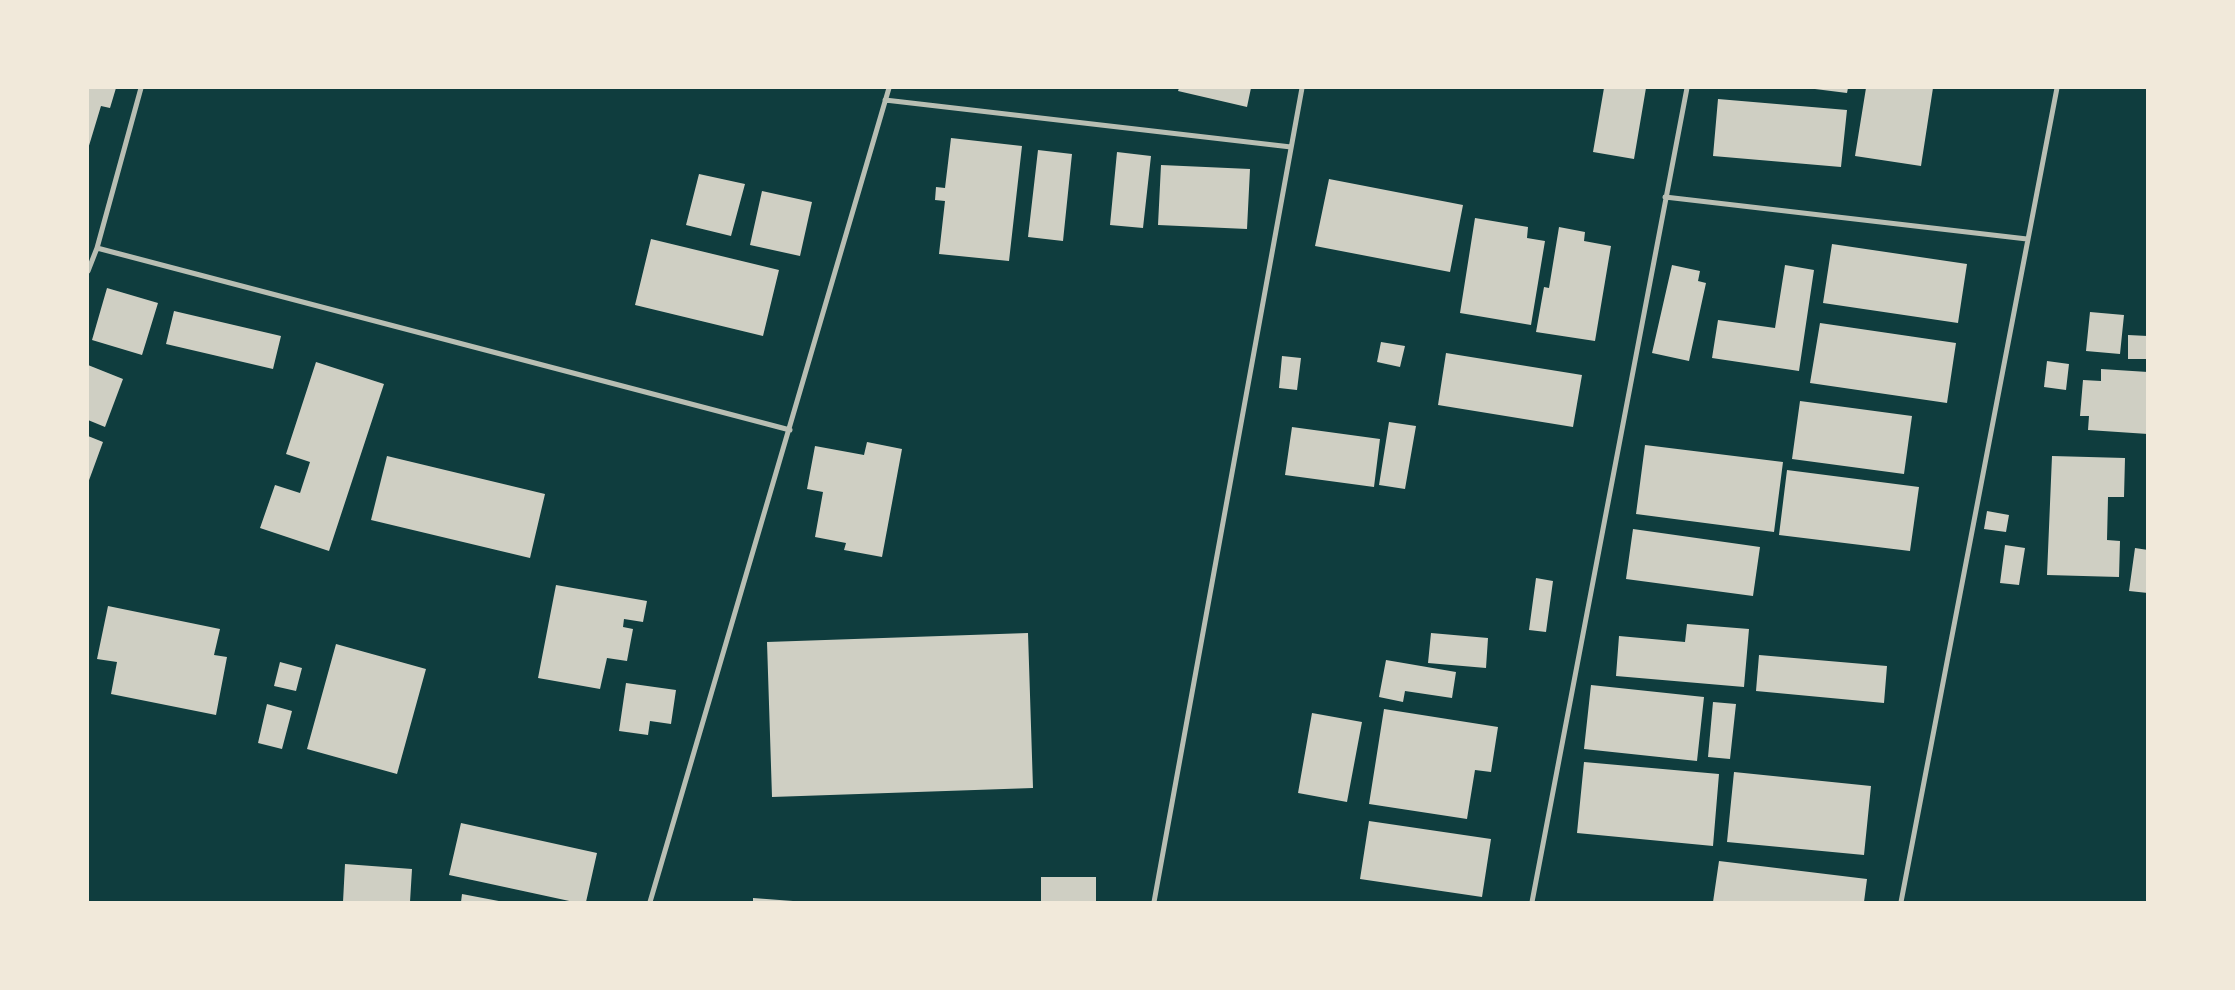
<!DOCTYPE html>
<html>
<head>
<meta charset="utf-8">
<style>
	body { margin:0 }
	#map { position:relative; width:2235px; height:990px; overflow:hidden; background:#0f3d3e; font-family:Arial,sans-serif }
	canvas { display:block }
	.frame { position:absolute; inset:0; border:89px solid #f1e9da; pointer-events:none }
</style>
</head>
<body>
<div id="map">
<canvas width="2235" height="990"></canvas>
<div class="frame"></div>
</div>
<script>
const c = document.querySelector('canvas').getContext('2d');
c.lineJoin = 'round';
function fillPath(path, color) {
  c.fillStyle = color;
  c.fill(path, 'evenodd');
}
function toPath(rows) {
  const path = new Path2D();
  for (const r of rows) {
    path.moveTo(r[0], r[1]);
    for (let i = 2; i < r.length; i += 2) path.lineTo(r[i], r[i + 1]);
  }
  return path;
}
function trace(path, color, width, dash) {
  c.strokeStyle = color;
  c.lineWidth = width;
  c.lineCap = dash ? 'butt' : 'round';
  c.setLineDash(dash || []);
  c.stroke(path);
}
const building = toPath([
	[88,88,116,88,110,108,101,106,88,149],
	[1179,88,1251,88,1247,107,1178,91],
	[1604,88,1646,88,1634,159,1593,152],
	[1807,88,1848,88,1847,93],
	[1866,88,1933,88,1921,166,1855,156],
	[1718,99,1847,110,1841,167,1713,156],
	[951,138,1022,146,1009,261,939,254,945,201,935,200,936,187,945,188],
	[1038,150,1072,154,1063,241,1028,237],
	[1117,152,1151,156,1143,228,1110,225],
	[1161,165,1250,169,1247,229,1158,225],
	[699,174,745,184,731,236,686,225],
	[1329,179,1463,205,1450,272,1315,246],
	[762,191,812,202,800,256,750,245],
	[1475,218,1528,227,1527,238,1545,241,1531,325,1460,313],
	[1559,227,1585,232,1584,241,1611,246,1595,341,1536,332,1544,287,1549,288],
	[651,239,779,270,763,336,635,305],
	[1832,244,1967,264,1958,323,1823,303],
	[1672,265,1700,271,1698,281,1706,283,1689,361,1652,353],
	[1785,265,1814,270,1799,371,1712,358,1718,320,1775,328],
	[107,288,158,303,142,355,92,340],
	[174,311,281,336,273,369,166,344],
	[2090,312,2124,315,2120,354,2086,351],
	[1820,323,1956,343,1947,403,1810,383],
	[2128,335,2148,336,2148,359,2128,359],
	[1381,342,1405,346,1400,367,1377,362],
	[1446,353,1582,375,1573,427,1438,405],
	[1282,356,1301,358,1297,390,1279,388],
	[2047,361,2069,364,2066,390,2044,387],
	[316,362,384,384,329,551,260,528,275,485,300,493,310,462,286,454],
	[88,365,123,379,105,427,88,420],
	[2101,369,2148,372,2148,434,2088,430,2089,416,2080,416,2083,380,2101,381],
	[1800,401,1912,416,1904,474,1792,459],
	[1389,422,1416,426,1405,489,1379,485],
	[1292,427,1380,439,1374,487,1285,475],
	[88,436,103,442,88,483],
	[867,442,902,449,882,557,844,550,846,543,815,537,823,492,807,489,815,446,864,455],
	[1645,445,1783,462,1774,532,1636,514],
	[387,456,545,494,530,558,371,520],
	[2052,456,2125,458,2124,497,2108,497,2107,540,2120,541,2119,577,2047,575],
	[1787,470,1919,487,1910,551,1779,535],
	[1987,511,2009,515,2006,532,1984,529],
	[1633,529,1760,547,1753,596,1626,579],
	[2005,545,2025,548,2019,585,2000,583],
	[2135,548,2148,550,2148,593,2129,591],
	[1536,578,1553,581,1546,632,1529,630],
	[556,585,647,601,643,622,624,619,623,627,633,629,627,661,607,658,600,689,538,678],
	[108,606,220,629,214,655,227,657,216,715,111,694,117,662,97,659],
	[1687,624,1749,629,1744,687,1616,676,1619,636,1685,642],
	[1028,633,1033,788,772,797,767,642],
	[1431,633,1488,638,1486,668,1428,663],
	[336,644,426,669,397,774,307,749],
	[1759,655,1887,666,1884,703,1756,691],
	[1386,660,1456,672,1452,698,1405,691,1403,702,1379,697],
	[280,662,302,668,296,691,274,686],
	[626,683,676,690,671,724,650,721,648,735,619,731],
	[1591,685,1704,697,1697,761,1584,749],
	[1713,702,1736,704,1730,759,1708,757],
	[267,704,292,711,282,749,258,743],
	[1384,709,1498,727,1491,772,1475,770,1467,819,1369,804],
	[1312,713,1362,722,1347,802,1298,793],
	[1584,762,1719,774,1713,846,1577,833],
	[1734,772,1871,786,1864,855,1727,842],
	[1369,821,1491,839,1482,897,1360,879],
	[461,823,597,853,586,902,574,902,449,875],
	[1719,861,1867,879,1864,902,1713,902],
	[345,864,412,869,410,902,343,902],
	[1041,877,1096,877,1096,902,1041,902],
	[462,894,504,902,461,902],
	[753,898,793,901,793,902,753,902]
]);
const minor = toPath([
	[885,100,1291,147],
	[1665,197,2027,239],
	[97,248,790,430],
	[88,271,97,248,141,88],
	[650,902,889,88],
	[1154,902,1302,88],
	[1532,902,1687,88],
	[1901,902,2057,88]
]);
fillPath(building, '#cfcfc3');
trace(minor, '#b8beb3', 5);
</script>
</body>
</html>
